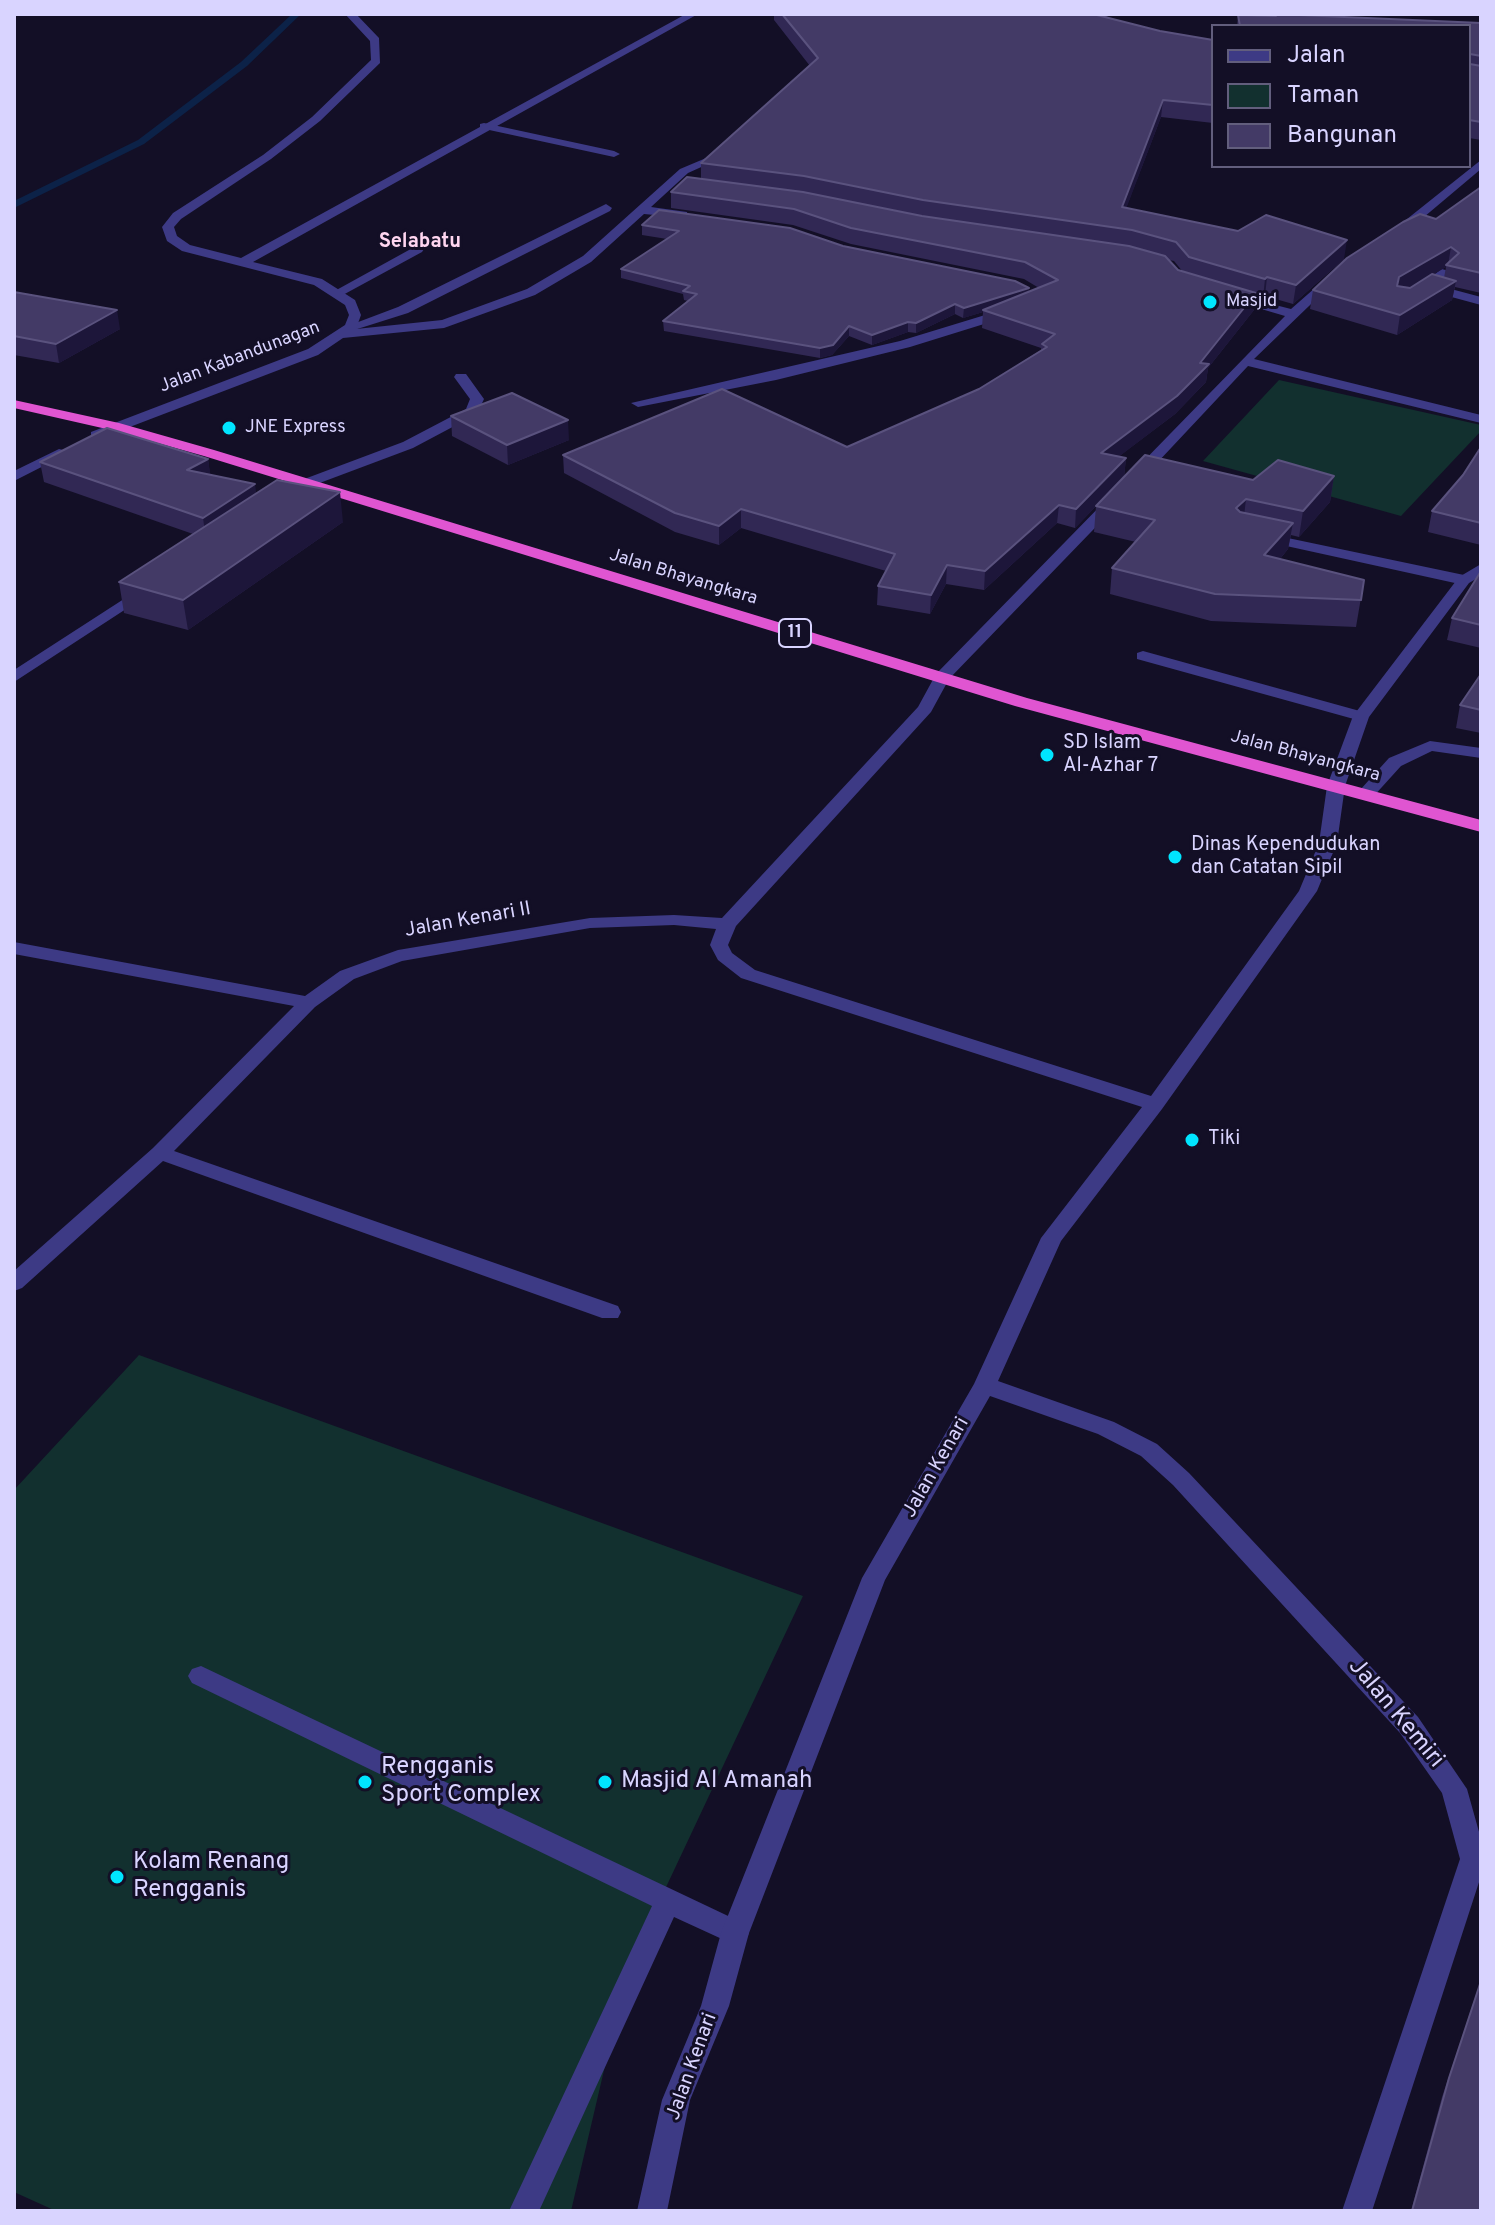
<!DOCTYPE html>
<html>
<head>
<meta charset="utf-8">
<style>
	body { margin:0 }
	#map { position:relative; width:1495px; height:2225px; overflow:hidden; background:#130f26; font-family:Overpass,sans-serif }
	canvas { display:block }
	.frame { position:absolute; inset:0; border:16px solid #d9d4ff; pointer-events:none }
	.legend { position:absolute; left:1211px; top:24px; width:260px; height:144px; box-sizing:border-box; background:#130f26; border:2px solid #625e7d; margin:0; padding:10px 14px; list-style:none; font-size:24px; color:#d9d4ff }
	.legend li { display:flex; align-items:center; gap:16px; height:40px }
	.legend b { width:40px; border:2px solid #625e7d }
</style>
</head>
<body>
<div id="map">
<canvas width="1495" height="2225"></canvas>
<div class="frame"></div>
<ul class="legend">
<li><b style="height:10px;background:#3d3a85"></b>Jalan</li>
<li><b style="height:22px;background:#12302f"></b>Taman</li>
<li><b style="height:22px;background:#433a66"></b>Bangunan</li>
</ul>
</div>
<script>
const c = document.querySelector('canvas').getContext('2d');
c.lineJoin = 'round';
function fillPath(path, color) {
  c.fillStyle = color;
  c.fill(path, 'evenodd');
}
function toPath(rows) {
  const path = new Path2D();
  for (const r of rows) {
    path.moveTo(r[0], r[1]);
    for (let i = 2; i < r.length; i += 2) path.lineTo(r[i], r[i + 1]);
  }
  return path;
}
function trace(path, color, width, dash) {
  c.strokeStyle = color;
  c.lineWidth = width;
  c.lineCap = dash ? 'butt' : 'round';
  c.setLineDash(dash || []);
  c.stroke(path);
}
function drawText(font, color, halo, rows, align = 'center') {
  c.font = font + ' Overpass,sans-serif';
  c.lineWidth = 6;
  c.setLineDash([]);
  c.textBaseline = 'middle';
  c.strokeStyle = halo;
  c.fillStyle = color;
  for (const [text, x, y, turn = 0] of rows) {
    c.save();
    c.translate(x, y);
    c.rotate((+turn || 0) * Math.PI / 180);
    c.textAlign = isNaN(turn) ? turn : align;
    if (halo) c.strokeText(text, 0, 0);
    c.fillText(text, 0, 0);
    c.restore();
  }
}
const green = toPath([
	[1279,380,1481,425,1481,431,1401,516,1203,461],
	[139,1355,803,1596,628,1968,571,2211,56,2211,14,2192,14,1490]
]);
const stream = toPath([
	[292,14,301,14,247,66,144,144,14,208,14,201,138,140,241,62,292,14]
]);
const service = toPath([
	[484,123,614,151,620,154,614,157,480,128,480,124,484,123],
	[606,204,612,208,610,211,408,313,351,331,345,327,398,307,606,204],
	[418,245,424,249,422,252,341,296,331,293,418,245],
	[1264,533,1464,575,1472,580,1464,585,1259,540,1257,537,1264,533],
	[1143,651,1367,713,1369,716,1361,721,1137,659,1137,653,1143,651],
	[1430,741,1481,748,1481,758,1432,751,1401,766,1372,798,1360,798,1357,794,1360,790,1389,758,1430,741],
	[201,1666,745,1924,749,1933,745,1942,735,1945,674,1917,539,2211,509,2211,652,1906,192,1683,188,1676,192,1669,201,1666]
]);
const minor = toPath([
	[345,14,356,14,379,38,380,63,320,121,271,159,181,219,174,227,177,236,190,245,241,258,686,14,698,14,253,262,322,279,355,300,361,315,356,329,442,320,527,289,583,256,680,169,718,153,728,155,688,173,651,207,687,212,687,218,644,214,591,262,535,295,444,328,343,338,318,355,101,438,91,438,91,432,308,349,345,325,349,315,345,305,314,285,182,251,167,241,162,227,173,213,263,155,312,117,371,60,370,41,345,14],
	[1481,160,1481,169,1405,233,1397,233,1397,227,1481,160],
	[1442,269,1452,272,1436,285,1481,297,1481,305,1422,289,1422,283,1442,269],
	[1332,273,1338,277,1336,280,1254,359,1481,415,1481,423,1248,366,1141,480,1131,480,1131,474,1285,316,1224,298,1224,292,1291,309,1332,273],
	[1008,308,1013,309,1013,315,910,347,776,380,638,407,631,403,900,341,1008,308],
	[456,374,466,374,484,399,477,414,413,448,309,487,295,496,285,496,285,490,299,481,403,442,466,409,470,399,454,377,456,374],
	[59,449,71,452,14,481,14,471,59,449],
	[1114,496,1121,500,1119,503,949,679,931,712,736,926,728,945,732,953,755,970,1151,1096,1299,891,1319,843,1327,786,1353,716,1459,577,1481,564,1481,576,1469,583,1369,717,1345,786,1337,843,1317,891,1162,1109,1061,1241,998,1381,1114,1422,1157,1444,1189,1473,1418,1717,1467,1789,1481,1839,1481,1876,1372,2211,1342,2211,1460,1859,1442,1793,1400,1733,1173,1485,1141,1456,1098,1434,990,1396,885,1580,749,1933,729,2006,690,2100,667,2211,637,2211,662,2100,701,2006,721,1933,862,1578,974,1384,1041,1238,1142,1107,741,978,718,960,710,945,716,929,674,925,590,928,402,961,354,979,315,1007,174,1151,618,1306,621,1312,618,1318,602,1318,163,1161,22,1288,14,1291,14,1271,153,1148,294,1006,14,954,14,942,305,996,340,971,398,950,590,918,674,915,722,918,918,707,936,674,1109,497,1114,496],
	[144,586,152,591,149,594,14,682,14,670,144,586]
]);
const trunk = toPath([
	[14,400,119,423,214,450,1027,698,1481,820,1481,832,1015,706,204,456,111,430,14,408,14,400]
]);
const wall = toPath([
	[774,14,1108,14,1107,18,1160,31,1213,40,1213,123,1161,117,1126,208,1344,259,1293,304,1265,296,1263,298,1256,296,1254,310,1208,368,1206,382,1175,414,1118,457,1126,458,1124,477,1075,528,1057,523,984,590,946,584,930,614,877,605,878,586,886,571,741,528,719,545,675,532,564,473,563,455,847,447,979,389,1041,350,1041,348,982,328,983,312,963,318,955,314,916,333,908,332,872,345,849,336,832,355,820,358,664,331,663,321,688,301,684,300,683,294,621,278,621,269,667,239,642,235,642,225,843,246,1029,288,1029,292,1039,288,1024,279,851,244,793,225,671,208,671,192,701,179,701,163,810,66,774,20],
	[1169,260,1174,261,1183,272,1178,270],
	[1238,15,1481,23,1481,140,1469,138,1469,26,1237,26],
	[1481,187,1481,293,1455,287,1452,300,1397,335,1310,309,1313,290,1436,219],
	[1446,267,1444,278,1433,274],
	[14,292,120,329,59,363,14,355],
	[451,416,569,440,508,465,452,436],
	[1481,447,1481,545,1428,532,1432,511,1463,475],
	[208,459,210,475,256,493,343,522,188,630,124,613,119,582,193,534,44,482,40,462],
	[1334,476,1330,502,1299,537,1291,535,1288,549,1280,559,1364,580,1356,627,1211,621,1110,594,1112,568,1136,542,1094,532,1096,506,1253,480],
	[1481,571,1481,648,1447,640,1452,618],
	[1481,674,1481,733,1456,728,1460,705],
	[1481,1980,1481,2211,1411,2211,1442,2097]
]);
const shadedWall = toPath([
	[1163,100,1161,117,1120,225,1122,207],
	[1347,240,1344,259,1293,304,1296,285],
	[1451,247,1448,265,1446,265,1446,267,1395,296,1399,277],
	[1267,277,1265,296,1263,298,1265,279],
	[1456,281,1452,300,1397,335,1400,315],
	[1029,288,1029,297,983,310,983,312,963,318,964,308],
	[1256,293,1254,310,1208,368,1206,382,1175,414,1100,471,1101,453],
	[955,304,955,314,916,333,916,323],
	[117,310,120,329,59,363,56,344],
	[908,322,908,332,872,345,872,335],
	[849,326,849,336,832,355,820,358,820,348],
	[568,420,569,440,508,465,507,445],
	[1126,458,1124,477,1075,528,1076,509],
	[208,459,211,479,187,470],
	[1334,476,1330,502,1299,537,1303,511],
	[255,484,258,505,206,539,203,518],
	[340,492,343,522,188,630,183,600],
	[1246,499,1243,525,1236,508],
	[1059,505,1057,523,984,590,985,571],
	[741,509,741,528,719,545,719,526],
	[1293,523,1288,549,1261,582,1264,555],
	[947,565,946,584,930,614,931,595]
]);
const building = toPath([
	[782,14,1093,14,1160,31,1213,40,1213,105,1163,100,1122,207,1238,231,1266,215,1347,240,1296,285,1267,277,1265,279,1189,257,1176,242,1132,230,923,200,804,176,701,163,818,58,782,14],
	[1276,14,1481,23,1481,56,1470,54,1470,64,1481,66,1481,122,1469,120,1469,26,1240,26,1238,15,1276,16,1276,14],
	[687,177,803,192,922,216,1129,246,1165,256,1178,270,1256,293,1200,363,1209,364,1177,396,1101,453,1126,458,1076,509,1059,505,985,571,947,565,931,595,878,586,895,554,741,509,719,526,675,513,563,455,722,389,847,447,979,389,1047,347,1042,344,1055,334,983,310,1058,280,1025,262,851,228,794,209,671,192,687,177],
	[1481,187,1481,273,1446,265,1459,253,1451,247,1399,277,1397,286,1410,288,1432,274,1456,281,1400,315,1313,290,1347,258,1403,222,1420,214,1436,219,1481,187],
	[659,210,790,228,843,246,1015,281,1029,288,964,308,955,304,916,323,908,322,872,335,849,326,833,345,820,348,663,321,697,294,683,291,690,286,621,269,679,231,642,225,659,210],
	[14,292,117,310,56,344,14,336,14,292],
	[512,393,568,420,507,445,451,416,512,393],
	[107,428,208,459,187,470,255,484,203,518,40,462,107,428],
	[1481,447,1481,523,1432,511,1463,475,1481,447],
	[1145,455,1253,480,1278,460,1334,476,1303,511,1246,499,1236,508,1240,512,1293,523,1264,555,1364,580,1361,600,1215,594,1112,568,1155,520,1096,506,1145,455],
	[277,480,340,492,183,600,119,582,277,480],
	[1481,571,1481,625,1452,618,1481,571],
	[1481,674,1481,710,1460,705,1481,674],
	[1481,1981,1481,2211,1412,2211,1449,2078,1481,1981]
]);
const markers = [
	[1210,302,8,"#00e5ff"],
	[229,428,8,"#00e5ff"],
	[1047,755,8,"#00e5ff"],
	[1175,857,8,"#00e5ff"],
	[1192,1140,8,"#00e5ff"],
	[365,1782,8,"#00e5ff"],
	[605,1782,8,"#00e5ff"],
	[117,1877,8,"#00e5ff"]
];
const farPoinames = [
	["Masjid",1226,302],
	["JNE Express",245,428]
];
const farStreetnames = [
	["Jalan Kabandunagan",240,358,-21],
	["Jalan Bhayangkara",683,578,17],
	["Jalan Bhayangkara",1305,757,15]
];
const shields = [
	[795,633,32]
];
const shieldNames = [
	["11",795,633]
];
const farQuarternames = [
	["Selabatu",420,243]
];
const poiNames = [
	["SD Islam",1063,744],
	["Al-Azhar 7",1063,767],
	["Dinas Kependudukan",1191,846],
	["dan Catatan Sipil",1191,869],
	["Tiki",1208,1140]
];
const streetNames = [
	["Jalan Kenari II",468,921,-10],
	["Jalan Kenari",937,1468,-60],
	["Jalan Kenari",693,2067,-70]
];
const nearStreetnames = [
	["Jalan Kemiri",1395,1714,50]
];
const nearPoinames = [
	["Rengganis",381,1768],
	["Sport Complex",381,1796],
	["Masjid Al Amanah",621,1782],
	["Kolam Renang",133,1863],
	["Rengganis",133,1891]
];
fillPath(green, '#12302f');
fillPath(stream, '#0c2248');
fillPath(service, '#3d3a85');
fillPath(minor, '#3d3a85');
fillPath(trunk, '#e055d1');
fillPath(wall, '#312854');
fillPath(shadedWall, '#1d163a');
fillPath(building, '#433a66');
trace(building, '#5a527e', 2);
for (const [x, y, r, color] of markers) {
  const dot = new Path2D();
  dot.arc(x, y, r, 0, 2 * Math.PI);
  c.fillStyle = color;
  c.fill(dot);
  trace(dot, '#130f26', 3);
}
drawText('18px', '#d9d4ff', '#130f26', farPoinames, 'left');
drawText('18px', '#d9d4ff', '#130f26', farStreetnames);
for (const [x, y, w] of shields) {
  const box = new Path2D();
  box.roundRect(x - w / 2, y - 14, w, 28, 6);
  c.fillStyle = '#130f26';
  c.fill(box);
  trace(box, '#d9d4ff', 2);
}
drawText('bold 18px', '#d9d4ff', null, shieldNames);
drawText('bold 20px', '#ffd6f0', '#130f26', farQuarternames);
drawText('20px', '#d9d4ff', '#130f26', poiNames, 'left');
drawText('20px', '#d9d4ff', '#130f26', streetNames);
drawText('24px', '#d9d4ff', '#130f26', nearStreetnames);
drawText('24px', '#d9d4ff', '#130f26', nearPoinames, 'left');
</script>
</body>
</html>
